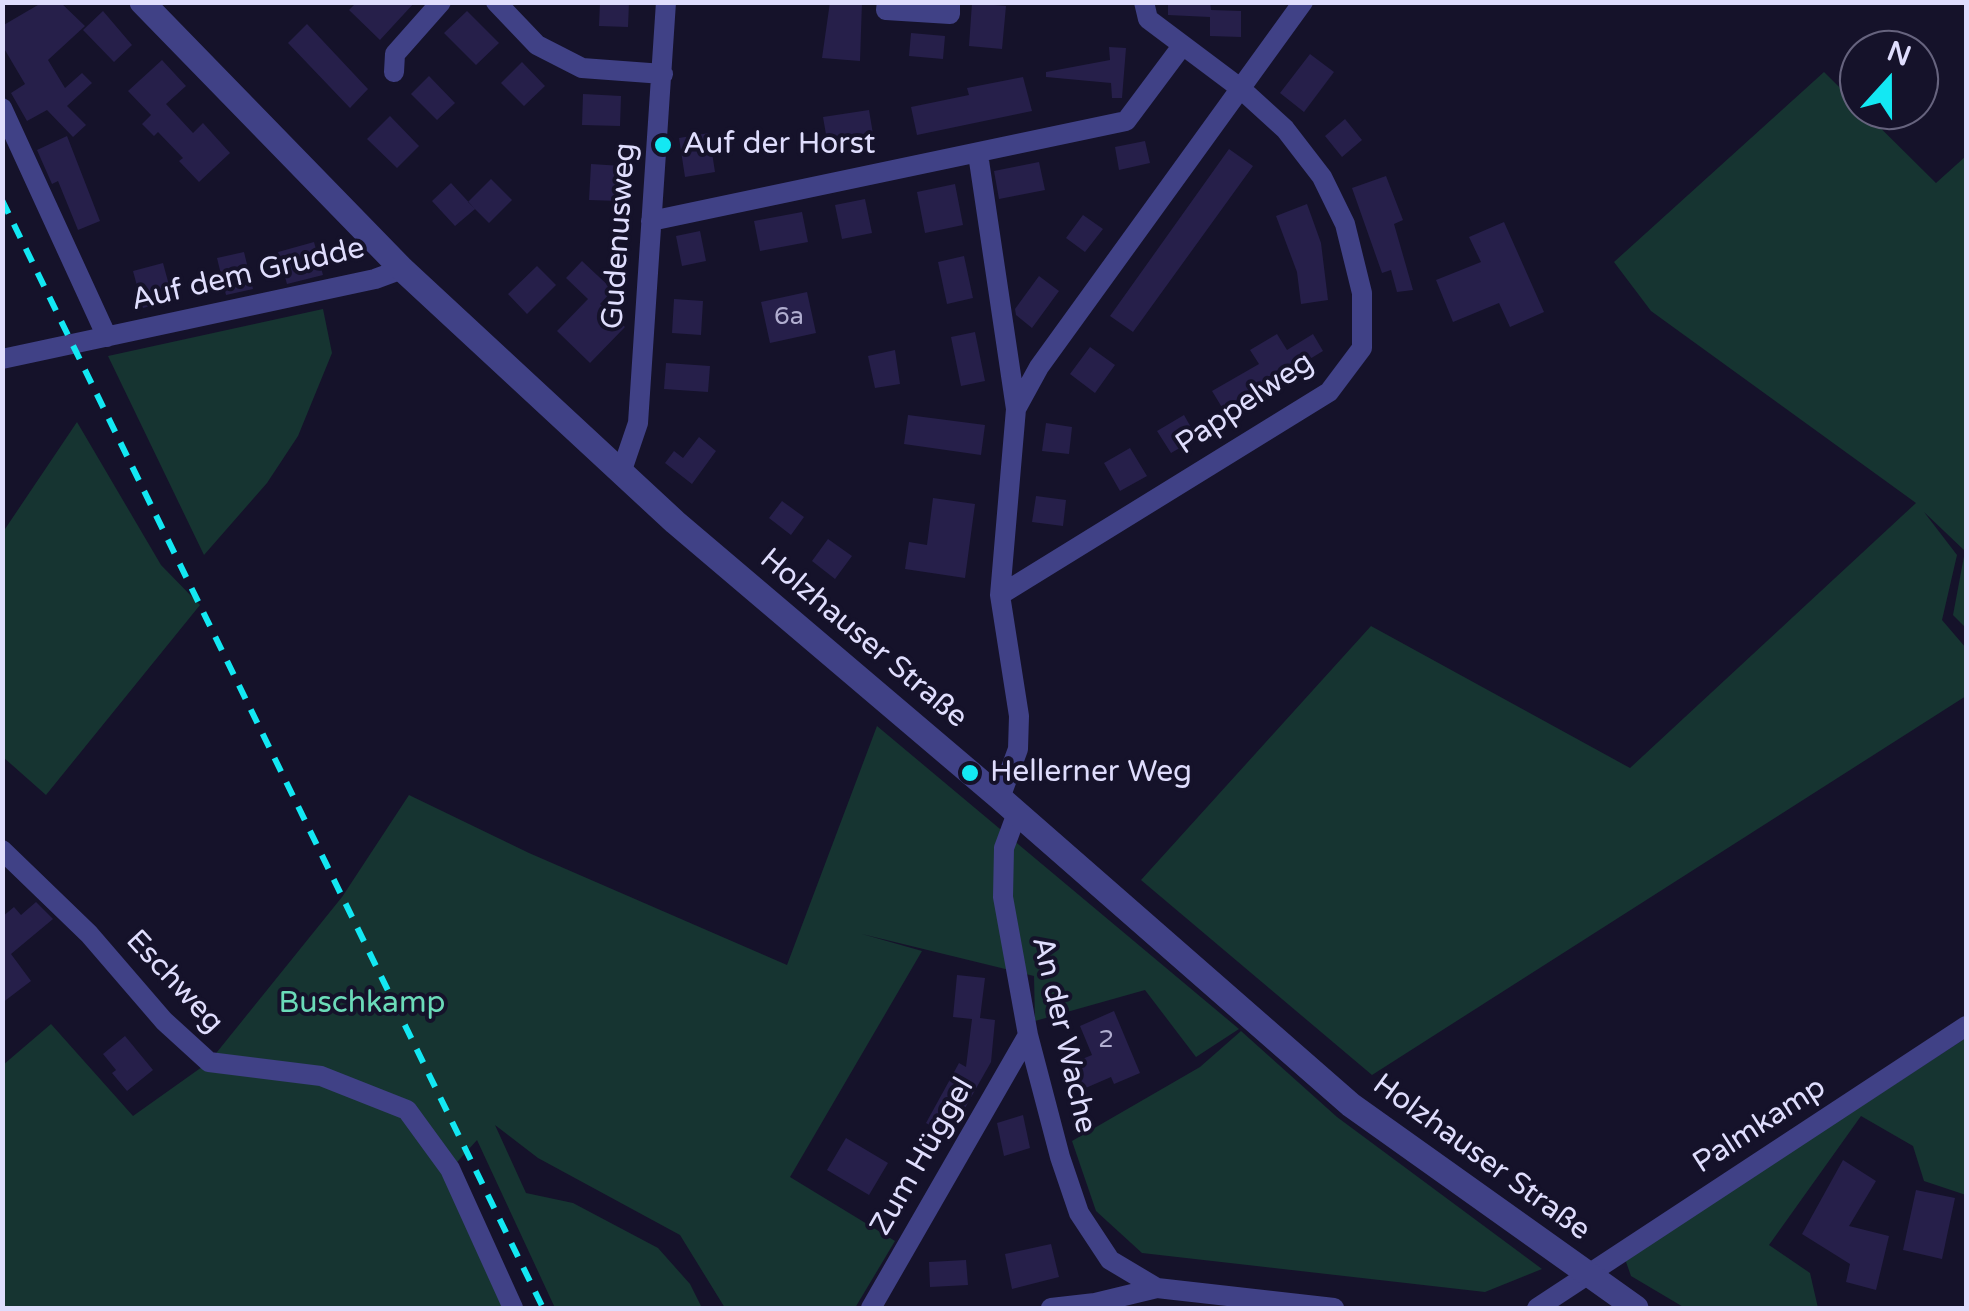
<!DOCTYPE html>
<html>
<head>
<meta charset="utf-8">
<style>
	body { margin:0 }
	#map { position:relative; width:1969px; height:1311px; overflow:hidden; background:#15122a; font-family:"Varela Round",sans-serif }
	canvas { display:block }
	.frame { position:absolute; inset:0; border:5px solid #dfddfd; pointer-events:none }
	.north { position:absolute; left:1839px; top:30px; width:100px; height:100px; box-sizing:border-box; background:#15122a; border:2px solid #66637e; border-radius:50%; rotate:21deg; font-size:28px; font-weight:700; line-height:40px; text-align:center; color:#dfddfd }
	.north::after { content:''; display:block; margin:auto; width:35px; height:45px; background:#13e8f3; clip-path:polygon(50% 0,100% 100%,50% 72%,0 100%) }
</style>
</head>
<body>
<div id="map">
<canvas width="1969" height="1311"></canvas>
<div class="frame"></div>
<div class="north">N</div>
</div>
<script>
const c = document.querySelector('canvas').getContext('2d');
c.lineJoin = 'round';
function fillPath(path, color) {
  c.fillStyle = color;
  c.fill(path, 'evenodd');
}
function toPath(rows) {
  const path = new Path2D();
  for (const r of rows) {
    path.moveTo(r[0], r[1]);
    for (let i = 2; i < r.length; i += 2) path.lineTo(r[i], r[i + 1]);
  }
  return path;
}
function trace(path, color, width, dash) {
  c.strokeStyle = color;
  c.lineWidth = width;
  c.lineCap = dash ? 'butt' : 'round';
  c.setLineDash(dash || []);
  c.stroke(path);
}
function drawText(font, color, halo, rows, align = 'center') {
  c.font = font + ' "Varela Round",sans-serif';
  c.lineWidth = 8;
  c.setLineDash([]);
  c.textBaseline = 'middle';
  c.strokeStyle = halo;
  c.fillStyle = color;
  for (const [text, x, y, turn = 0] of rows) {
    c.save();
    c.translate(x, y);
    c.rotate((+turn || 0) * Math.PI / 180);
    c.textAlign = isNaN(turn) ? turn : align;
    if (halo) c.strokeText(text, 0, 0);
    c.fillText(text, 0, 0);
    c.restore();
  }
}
const green = toPath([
	[1824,72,1936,183,1966,156,1966,628,1953,615,1965,551,1924,512,1957,555,1942,620,1966,648,1966,696,1372,1075,1141,880,1371,626,1630,768,1916,503,1651,311,1614,262],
	[323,309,332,353,298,436,267,483,204,555,108,356],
	[77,422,161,565,200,605,46,795,3,757,3,532],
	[877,726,1239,1029,1196,1057,1145,990,1035,1021,1034,976,862,934,922,951,790,1177,895,1241,855,1308,725,1308,680,1235,538,1158,495,1125,526,1193,573,1203,658,1248,690,1284,702,1308,555,1308,477,1140,450,1170,513,1308,3,1308,3,1065,51,1024,133,1116,209,1062,342,897,409,795,529,853,787,965],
	[1241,1031,1337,1117,1542,1269,1485,1292,1142,1253,1096,1211,1072,1141,1200,1067],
	[1966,1038,1966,1195,1924,1181,1913,1146,1861,1116,1769,1245,1810,1273,1818,1308,1685,1308,1631,1276,1625,1259]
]);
const building = toPath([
	[43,2,60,2,85,26,48,60,65,88,82,73,92,83,67,106,86,125,73,137,47,110,27,121,11,93,25,84,2,45,2,26],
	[357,2,415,2,380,40,349,10],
	[600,2,629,2,628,27,599,26],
	[830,2,862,2,860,61,822,58],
	[1168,2,1210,2,1211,10,1241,11,1241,37,1210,36,1210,17,1168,15],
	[972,3,1006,6,1002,49,969,46],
	[103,11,132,45,114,62,83,30],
	[467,11,499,43,476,65,444,33],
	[307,24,368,89,350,108,288,43],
	[911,33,945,36,943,59,909,56],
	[1109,47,1126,48,1122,98,1112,98,1111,83,1046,77,1046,72,1110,60],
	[1310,54,1334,72,1304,112,1280,93],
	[162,60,186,86,166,104,193,133,203,123,230,153,199,182,179,161,183,158,158,132,154,136,142,124,151,115,128,91],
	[522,62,545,86,524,106,501,83],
	[429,76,455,103,437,120,411,94],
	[1023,77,1032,111,917,135,911,107,969,95,967,88],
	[583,94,621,96,620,126,582,125],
	[869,110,874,140,828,146,823,117],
	[390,116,419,146,397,168,367,139],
	[1345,119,1362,140,1342,157,1325,136],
	[709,133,715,172,685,177,679,138],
	[67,136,100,221,78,230,58,181,52,184,37,150],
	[1145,141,1150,163,1119,170,1115,147],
	[1229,149,1253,166,1133,332,1110,316],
	[1039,162,1045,190,999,199,994,171],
	[591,164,622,166,620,201,589,200],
	[1386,176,1403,220,1394,224,1413,290,1397,292,1391,270,1382,273,1352,188],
	[491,179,512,200,489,223,468,202],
	[451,183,475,209,455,226,432,201],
	[955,184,963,225,925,233,917,192],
	[865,199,872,233,842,239,835,205],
	[1307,204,1321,243,1328,300,1301,304,1297,272,1276,216],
	[802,212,808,242,760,251,754,221],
	[1083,215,1103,229,1085,252,1066,238],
	[1504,222,1544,312,1510,327,1499,303,1453,322,1436,280,1481,262,1469,237],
	[700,231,706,261,682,266,676,236],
	[314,242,323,275,287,284,278,252],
	[244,252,253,289,226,295,217,258],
	[964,256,973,298,947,304,938,262],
	[582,261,613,290,600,304,625,327,590,363,557,331,588,299,566,278],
	[163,263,173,300,143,308,133,271],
	[537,266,556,285,527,314,508,294],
	[1039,276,1059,291,1032,328,1016,315,1015,309],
	[807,292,816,333,770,343,761,302],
	[674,299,703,301,701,335,672,333],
	[975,332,985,381,961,386,951,337],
	[1277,334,1287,350,1313,334,1323,351,1250,395,1252,399,1226,414,1212,391,1259,364,1250,350],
	[1090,347,1115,365,1095,393,1070,374],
	[895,350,900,384,875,388,868,356],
	[666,363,710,366,708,392,664,389],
	[908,415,985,425,981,455,904,444],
	[1184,415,1197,438,1171,453,1157,431],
	[1046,423,1072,427,1069,454,1042,451],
	[699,437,716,451,692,484,665,463,674,451,683,458],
	[1130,448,1147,476,1120,491,1104,463],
	[1036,496,1066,500,1063,526,1032,522],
	[933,498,975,504,965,578,905,569,909,542,927,545],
	[782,501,804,517,791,535,769,518],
	[828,539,852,556,835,579,812,561],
	[36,902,53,919,11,954,31,981,2,1003,2,917,14,907,21,915],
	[957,975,985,978,980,1018,995,1020,991,1062,961,1115,953,1110,942,1132,926,1123,959,1063,966,1067,972,1019,953,1017],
	[1114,1011,1140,1073,1114,1084,1111,1077,1081,1090,1070,1064,1092,1055,1080,1026],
	[125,1036,153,1070,127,1091,112,1073,116,1070,103,1054],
	[1023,1115,1030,1148,1004,1156,997,1123],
	[846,1138,888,1163,869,1195,827,1170],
	[1843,1160,1876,1181,1849,1226,1889,1236,1876,1290,1846,1282,1850,1264,1802,1234],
	[1916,1190,1955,1198,1942,1259,1903,1250],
	[1051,1244,1059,1277,1012,1289,1005,1254],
	[966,1260,968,1285,930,1287,929,1262]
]);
const minor = toPath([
	[496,2,537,45,582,68,663,74],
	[887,2,886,10,950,14,950,2],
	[394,72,395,54,441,2],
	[2,108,107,337],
	[978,154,1016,409],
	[651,221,1126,121,1182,46],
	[2,359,375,279,402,269],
	[622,470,638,423,666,2],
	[1000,595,1329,392,1362,348,1362,293,1345,224,1322,177,1285,129,1240,88,1148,19,1144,2],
	[1000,798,1018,749,1019,716,1000,595,1016,409,1039,367,1303,2],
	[1017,813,1004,848,1003,897,1028,1035,1060,1157,1079,1213,1110,1260,1157,1288],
	[2,850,89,934,164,1021,209,1062,321,1076,407,1110,450,1169,513,1308],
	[871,1308,1028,1035],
	[1051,1308,1095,1303,1157,1288,1334,1308],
	[1537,1308,1966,1026]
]);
const tertiary = toPath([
	[142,2,402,269,675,522,1000,798,1351,1105,1636,1308]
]);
const rail = toPath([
	[2,200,543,1308]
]);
const markers = [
	[663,145,10,"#13e8f3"],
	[970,773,10,"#13e8f3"]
];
const numberNames = [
	["6a",789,317],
	["2",1106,1040]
];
const poiNames = [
	["Auf der Horst",683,145],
	["Hellerner Weg",990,773]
];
const streetNames = [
	["Gudenusweg",620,236,-86],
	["Auf dem Grudde",248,275,-13],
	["Pappelweg",1245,404,-34],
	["Holzhauser Straße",863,639,40],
	["Eschweg",174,982,47],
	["An der Wache",1063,1035,77],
	["Palmkamp",1760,1126,-33],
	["Zum Hüggel",923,1157,-60],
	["Holzhauser Straße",1481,1158,36]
];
const parkNames = [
	["Buschkamp",362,1004]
];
fillPath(green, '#163431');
fillPath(building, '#261f4a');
trace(minor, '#404186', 20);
trace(tertiary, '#404186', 25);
trace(rail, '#13e8f3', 6, [15, 12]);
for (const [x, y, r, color] of markers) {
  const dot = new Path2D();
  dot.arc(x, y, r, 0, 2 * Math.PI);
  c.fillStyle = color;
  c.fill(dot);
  trace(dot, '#15122a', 4);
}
drawText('25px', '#b1aed0', null, numberNames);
drawText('30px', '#dfddfd', '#15122a', poiNames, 'left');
drawText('30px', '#dfddfd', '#15122a', streetNames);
drawText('30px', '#6bdbb9', '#15122a', parkNames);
</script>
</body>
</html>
